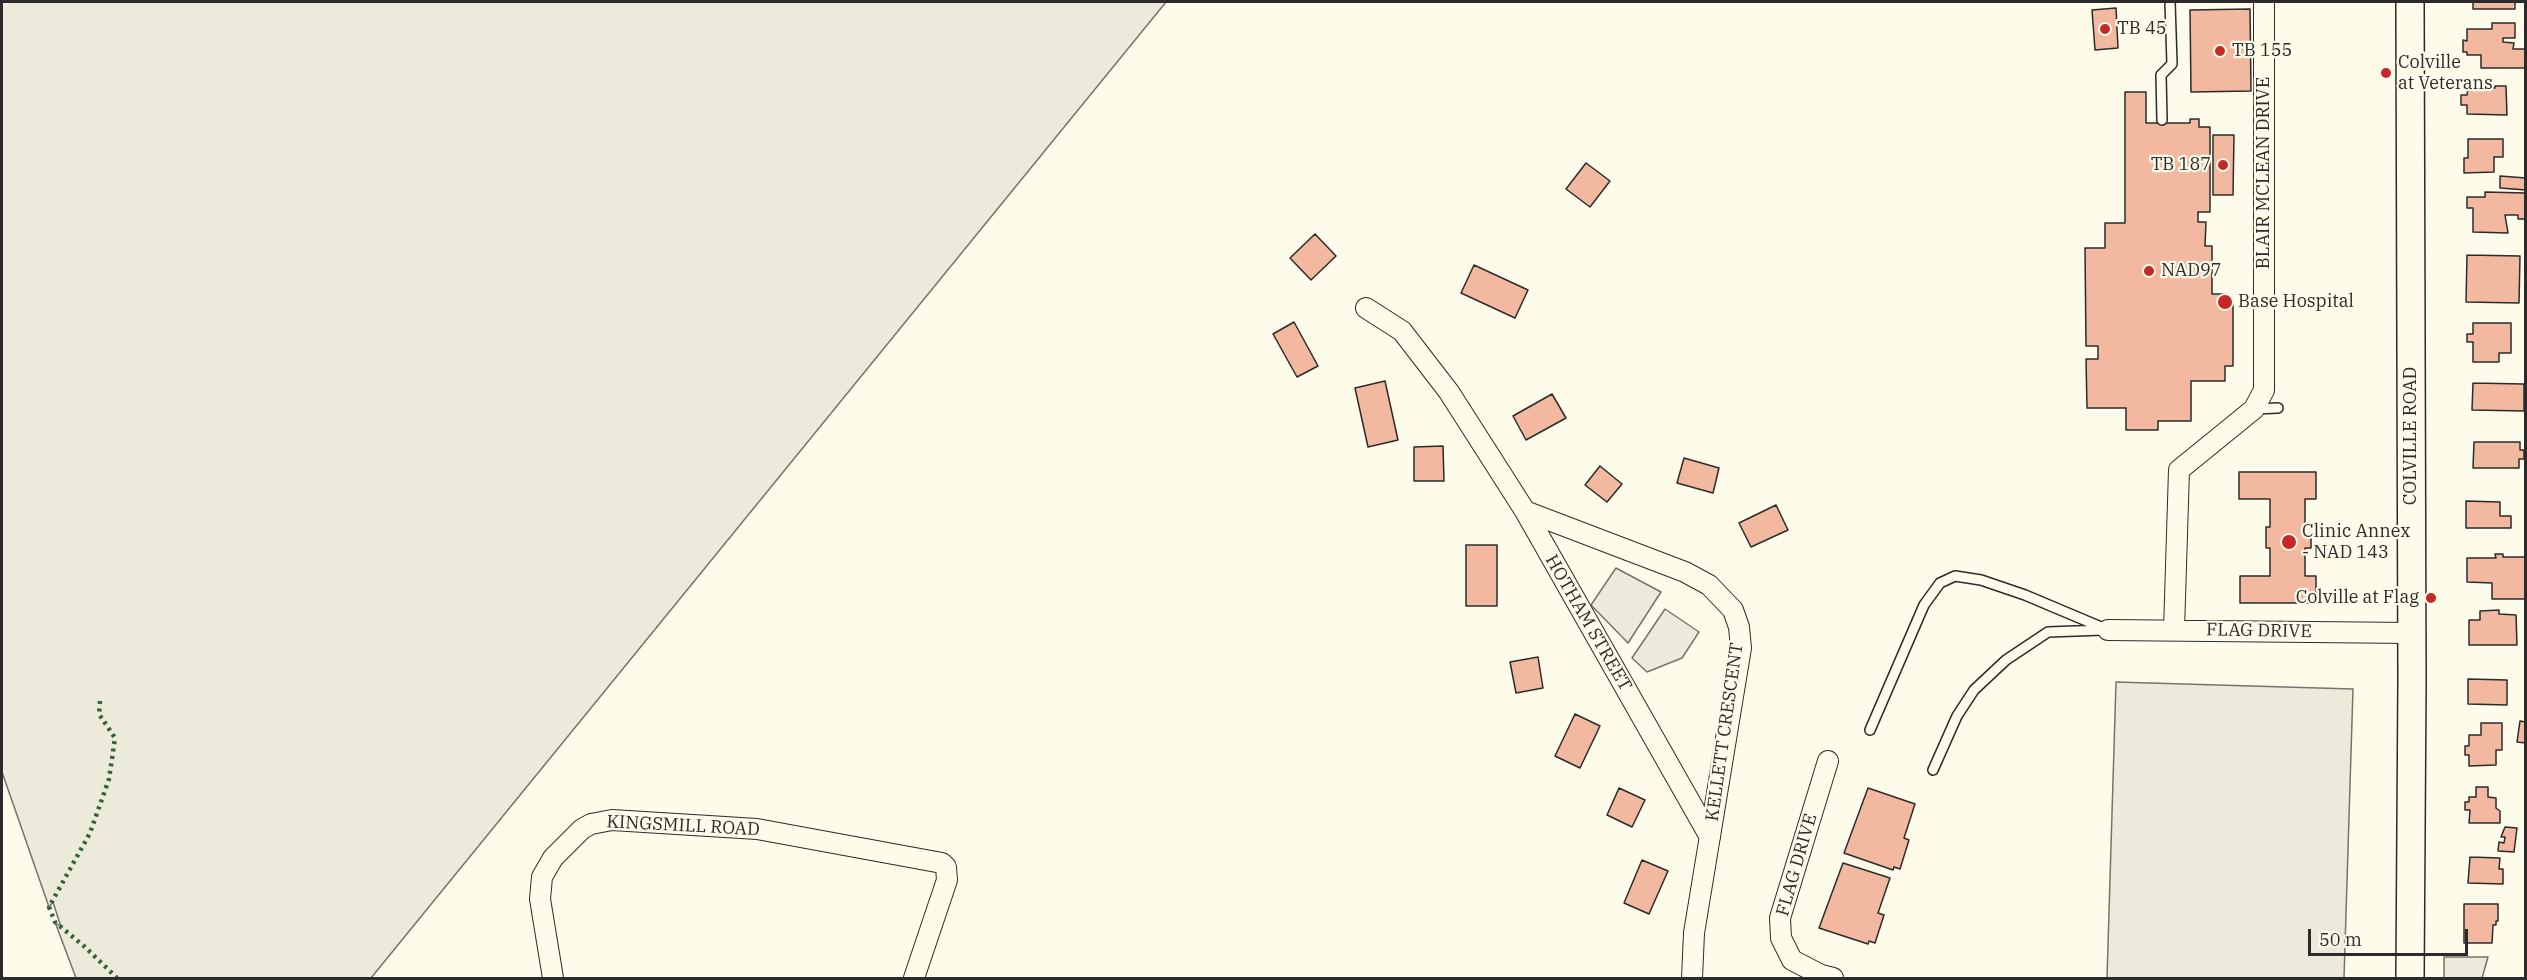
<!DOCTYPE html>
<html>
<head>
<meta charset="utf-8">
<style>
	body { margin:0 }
	#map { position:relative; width:2527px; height:980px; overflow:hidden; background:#fdfbea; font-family:"IBM Plex Serif",serif }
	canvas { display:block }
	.frame { position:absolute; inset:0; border:3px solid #2b2b2b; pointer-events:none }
	.scale { position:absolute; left:2308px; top:929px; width:160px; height:27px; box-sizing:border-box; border:3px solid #2b2b2b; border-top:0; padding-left:8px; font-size:18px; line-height:21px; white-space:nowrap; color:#2b2b2b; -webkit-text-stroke:4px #fdfbea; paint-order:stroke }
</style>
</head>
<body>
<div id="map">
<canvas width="2527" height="980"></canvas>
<div class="frame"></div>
<div class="scale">50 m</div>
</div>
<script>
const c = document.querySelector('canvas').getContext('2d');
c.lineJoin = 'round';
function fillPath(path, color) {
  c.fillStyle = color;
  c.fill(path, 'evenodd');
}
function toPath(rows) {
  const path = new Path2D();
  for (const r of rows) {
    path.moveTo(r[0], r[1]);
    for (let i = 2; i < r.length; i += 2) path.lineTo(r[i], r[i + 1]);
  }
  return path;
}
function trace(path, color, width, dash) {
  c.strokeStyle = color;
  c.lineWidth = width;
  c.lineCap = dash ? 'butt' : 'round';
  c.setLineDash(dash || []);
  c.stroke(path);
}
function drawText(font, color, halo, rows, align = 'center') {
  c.font = font + ' "IBM Plex Serif",serif';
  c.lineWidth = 4.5;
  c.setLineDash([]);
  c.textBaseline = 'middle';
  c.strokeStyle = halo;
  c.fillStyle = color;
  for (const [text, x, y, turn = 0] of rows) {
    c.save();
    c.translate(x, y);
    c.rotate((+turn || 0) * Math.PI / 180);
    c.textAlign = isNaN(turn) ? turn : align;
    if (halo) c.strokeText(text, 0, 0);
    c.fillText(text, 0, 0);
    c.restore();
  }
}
const green = toPath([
	[2,2,1166,2,371,978,76,978,55,922,61,927,53,902,49,907,2,772,2,2],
	[1616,568,1661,592,1628,643,1591,605,1616,568],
	[1665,609,1699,632,1682,658,1647,672,1632,658,1665,609],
	[2116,682,2353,689,2344,978,2107,978,2116,682],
	[2444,957,2488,957,2482,978,2444,978,2444,957]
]);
const building = toPath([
	[2473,2,2515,2,2515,9,2473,9,2473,2],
	[2116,8,2118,48,2095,50,2092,10,2116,8],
	[2250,9,2251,91,2191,92,2190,10,2250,9],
	[2492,23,2515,23,2515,38,2503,38,2503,42,2514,43,2513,49,2526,49,2526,68,2481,68,2481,55,2467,55,2467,52,2463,52,2463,40,2467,41,2467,29,2492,29,2492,23],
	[2495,86,2506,86,2507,115,2467,114,2467,105,2461,105,2461,95,2467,95,2468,88,2495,88,2495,86],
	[2125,92,2146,92,2146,123,2190,123,2190,119,2199,119,2199,127,2210,127,2210,212,2198,212,2198,222,2206,222,2205,246,2212,246,2212,294,2225,294,2225,305,2233,305,2233,366,2225,366,2225,381,2191,381,2191,421,2158,421,2158,430,2126,430,2126,408,2087,408,2086,359,2098,359,2098,346,2086,346,2085,248,2105,248,2105,223,2125,223,2125,92],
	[2213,135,2234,135,2233,195,2213,195,2213,135],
	[2468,139,2503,139,2503,157,2494,157,2494,172,2464,173,2464,158,2468,158,2468,139],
	[1586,163,1610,181,1590,207,1566,189,1586,163],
	[2500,176,2526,178,2526,190,2500,188,2500,176],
	[2485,192,2526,193,2526,219,2518,219,2518,215,2505,215,2508,233,2473,232,2473,208,2467,208,2467,197,2485,197,2485,192],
	[1315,234,1336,256,1311,280,1290,258,1315,234],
	[2467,255,2520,256,2519,303,2466,302,2467,255],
	[1474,265,1528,290,1515,318,1461,293,1474,265],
	[1294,322,1318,366,1297,377,1273,334,1294,322],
	[2473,323,2511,323,2511,353,2499,353,2499,362,2473,362,2473,342,2467,342,2467,334,2473,334,2473,323],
	[1385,381,1398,440,1368,447,1355,388,1385,381],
	[2473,383,2524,384,2524,411,2472,410,2473,383],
	[1552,394,1566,418,1526,440,1513,416,1552,394],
	[2474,442,2520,442,2520,450,2524,450,2524,459,2519,459,2519,468,2473,468,2474,442],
	[1443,446,1444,481,1414,481,1414,447,1443,446],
	[1684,458,1719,468,1713,493,1677,483,1684,458],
	[1600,466,1622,484,1607,502,1585,485,1600,466],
	[2239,472,2316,472,2316,499,2305,499,2305,537,2311,537,2311,548,2305,548,2305,576,2316,576,2316,603,2240,603,2240,576,2270,576,2270,548,2266,548,2266,527,2270,527,2270,499,2239,499,2239,472],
	[2466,501,2500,502,2500,516,2511,516,2511,528,2466,528,2466,501],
	[1776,505,1788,530,1751,547,1739,523,1776,505],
	[1466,545,1497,545,1497,606,1466,606,1466,545],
	[2495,554,2503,554,2503,557,2526,557,2526,599,2492,599,2492,583,2467,582,2467,558,2496,558,2495,554],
	[2499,610,2499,614,2516,615,2517,645,2469,645,2469,620,2480,620,2480,611,2499,610],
	[1538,657,1543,688,1516,693,1510,662,1538,657],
	[2468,679,2507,680,2507,705,2468,704,2468,679],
	[1575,714,1600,726,1580,768,1555,756,1575,714],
	[2520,721,2526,722,2526,743,2517,742,2520,721],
	[2481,723,2502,723,2502,750,2496,750,2496,765,2469,766,2469,755,2465,755,2465,746,2469,746,2469,735,2481,735,2481,723],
	[2476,787,2488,787,2488,797,2496,798,2496,808,2500,811,2500,823,2469,823,2470,810,2465,810,2465,802,2469,802,2469,797,2476,797,2476,787],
	[1619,788,1645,800,1632,827,1607,815,1619,788],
	[1868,788,1915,804,1904,838,1909,840,1900,869,1894,867,1893,870,1844,853,1868,788],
	[2505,827,2517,828,2514,852,2498,851,2499,842,2504,843,2505,837,2501,837,2505,827],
	[2470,857,2500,858,2499,869,2503,869,2503,884,2468,883,2470,857],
	[1642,860,1668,871,1649,914,1624,903,1642,860],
	[1843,863,1890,878,1878,913,1884,915,1875,943,1869,941,1868,944,1819,928,1843,863],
	[2464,904,2498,904,2498,921,2496,921,2496,925,2493,925,2492,943,2464,943,2464,904]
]);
const lane = toPath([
	[2162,120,2161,75,2172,64,2170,2],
	[2254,409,2278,408],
	[1870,730,1924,605,1940,583,1955,576,1981,580,2025,595,2108,630],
	[1933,770,1957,716,1974,690,2006,660,2048,632,2103,630]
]);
const street = toPath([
	[1366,308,1402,331,1449,392,1525,511,1710,837],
	[1525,511,1685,572,1709,585,1733,610,1739,627,1741,648,1694,933,1692,978],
	[2108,630,2411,633],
	[2174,630,2179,470,2254,409,2264,390,2264,2],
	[1828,761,1780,918,1781,938,1792,960,1821,975,1833,978],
	[553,978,540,899,542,877,553,858,582,829,591,824,612,820,757,829,942,863,946,867,947,880,914,978]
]);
const secondary = toPath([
	[2410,978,2412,681,2410,2]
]);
const hedge = toPath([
	[100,701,99,714,115,738,109,779,90,833,49,907,55,922,85,947,117,978]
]);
const markers = [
	[2105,29,6,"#c62828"],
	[2220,51,6,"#c62828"],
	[2386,73,6,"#c62828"],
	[2223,165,6,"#c62828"],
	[2149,271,6,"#c62828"],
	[2225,302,8,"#c62828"],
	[2289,542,8,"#c62828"],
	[2431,598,6,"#c62828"]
];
const poiNames = [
	["TB 45",2117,29],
	["TB 155",2232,51],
	["Colville",2398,63],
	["at Veterans",2398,84],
	["TB 187",2211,165,"right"],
	["NAD97",2161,271],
	["Base Hospital",2238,302],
	["Clinic Annex",2302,532],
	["- NAD 143",2302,553],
	["Colville at Flag",2419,598,"right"]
];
const streetNames = [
	["BLAIR MCLEAN DRIVE",2264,173,-90],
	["COLVILLE ROAD",2411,436,-90],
	["HOTHAM STREET",1588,623,60],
	["FLAG DRIVE",2259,631,1],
	["KELLETT CRESCENT",1725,732,-82],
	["KINGSMILL ROAD",683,826,3],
	["FLAG DRIVE",1797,865,-74]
];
fillPath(green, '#ecebdb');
trace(green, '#74746e', 1.5);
fillPath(building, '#f2b8a0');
trace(building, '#2b2b2b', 1.5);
trace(lane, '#2b2b2b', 12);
trace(street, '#2b2b2b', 22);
trace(secondary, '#2b2b2b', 30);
trace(lane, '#fdfbea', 9);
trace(street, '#fdfbea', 20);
trace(secondary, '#fdfbea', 27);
trace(hedge, '#34623c', 4.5, [3, 4.5]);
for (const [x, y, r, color] of markers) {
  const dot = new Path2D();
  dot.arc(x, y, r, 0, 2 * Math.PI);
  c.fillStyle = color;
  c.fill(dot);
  trace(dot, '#fdfbea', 2);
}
drawText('18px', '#2b2b2b', '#fdfbea', poiNames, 'left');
drawText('18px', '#2b2b2b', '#fdfbea', streetNames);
</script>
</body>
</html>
